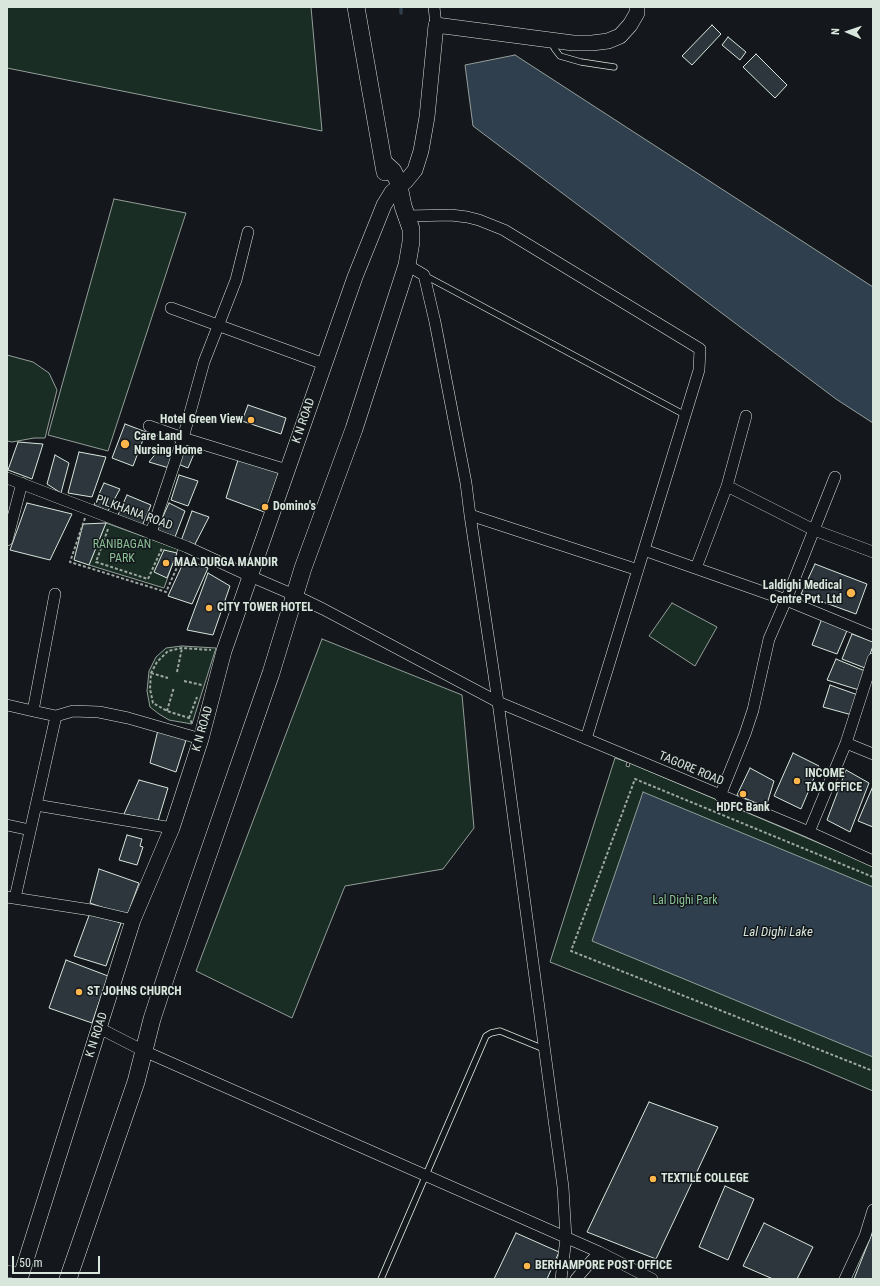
<!DOCTYPE html>
<html>
<head>
<meta charset="utf-8">
<style>
	body { margin:0 }
	#map { position:relative; width:880px; height:1286px; overflow:hidden; background:#14181c; font-family:"Roboto Condensed",sans-serif }
	canvas { display:block }
	.frame { position:absolute; inset:0; border:8px solid #d8e6dc; pointer-events:none }
	.north { position:absolute; left:828px; top:12px; width:40px; height:40px; -webkit-text-stroke:3px #14181c; paint-order:stroke; rotate:272deg; font-size:11px; font-weight:700; line-height:16px; text-align:center; color:#d8e6dc }
	.north::after { content:''; display:block; margin:auto; width:14px; height:18px; background:#d8e6dc; clip-path:polygon(50% 0,100% 100%,50% 72%,0 100%) }
	.scale { position:absolute; left:12px; top:1256px; width:88px; height:18px; box-sizing:border-box; border:2px solid #d8e6dc; border-top:0; padding-left:5px; font-size:12px; line-height:14px; white-space:nowrap; color:#d8e6dc; -webkit-text-stroke:3px #14181c; paint-order:stroke }
</style>
</head>
<body>
<div id="map">
<canvas width="880" height="1286"></canvas>
<div class="frame"></div>
<div class="north">N</div>
<div class="scale">50 m</div>
</div>
<script>
const c = document.querySelector('canvas').getContext('2d');
c.lineJoin = 'round';
function fillPath(path, color) {
  c.fillStyle = color;
  c.fill(path, 'evenodd');
}
function toPath(rows) {
  const path = new Path2D();
  for (const r of rows) {
    path.moveTo(r[0], r[1]);
    for (let i = 2; i < r.length; i += 2) path.lineTo(r[i], r[i + 1]);
  }
  return path;
}
function trace(path, color, width, dash) {
  c.strokeStyle = color;
  c.lineWidth = width;
  c.lineCap = dash ? 'butt' : 'round';
  c.setLineDash(dash || []);
  c.stroke(path);
}
function drawText(font, color, halo, rows, align = 'center') {
  c.font = font + ' "Roboto Condensed",sans-serif';
  c.lineWidth = 3;
  c.setLineDash([]);
  c.textBaseline = 'middle';
  c.strokeStyle = halo;
  c.fillStyle = color;
  for (const [text, x, y, turn = 0] of rows) {
    c.save();
    c.translate(x, y);
    c.rotate((+turn || 0) * Math.PI / 180);
    c.textAlign = isNaN(turn) ? turn : align;
    if (halo) c.strokeText(text, 0, 0);
    c.fillText(text, 0, 0);
    c.restore();
  }
}
const green = toPath([
	[7,7,311,7,322,131,7,68,7,7],
	[114,199,186,213,108,451,48,435,114,199],
	[7,355,33,362,49,373,57,390,45,438,34,438,12,442,7,441,7,355],
	[106,523,178,549,164,588,89,565,106,523],
	[672,603,717,627,695,666,649,636,672,603],
	[322,639,462,695,474,828,443,869,345,886,292,1018,196,971,322,639],
	[182,646,216,648,192,724,169,720,159,714,150,707,147,691,149,671,156,657,166,648,182,646],
	[615,758,627,762,626,766,629,767,630,763,873,866,873,1091,807,1063,550,962,615,758]
]);
const water = toPath([
	[515,55,873,287,873,423,836,399,473,126,465,65,515,55],
	[643,792,873,887,873,1057,592,941,643,792]
]);
const stream = toPath([
	[401,7,401,13]
]);
const building = toPath([
	[712,25,721,34,692,65,682,56,712,25],
	[728,37,746,52,740,60,722,45,728,37],
	[756,54,787,85,775,98,743,67,756,54],
	[248,405,286,418,281,434,242,421,248,405],
	[125,424,146,432,133,466,112,458,125,424],
	[18,442,43,444,32,479,8,470,18,442],
	[185,445,196,449,188,468,178,464,185,445],
	[79,452,106,457,92,497,68,493,79,452],
	[157,452,172,457,169,468,149,462,157,452],
	[55,455,69,463,61,493,47,484,55,455],
	[238,460,279,472,267,513,226,498,238,460],
	[179,475,198,481,188,506,171,500,179,475],
	[104,483,120,489,108,511,94,505,104,483],
	[127,495,151,505,142,526,118,515,127,495],
	[27,503,72,514,50,560,10,550,27,503],
	[169,503,185,511,175,537,157,530,169,503],
	[192,511,209,517,194,546,181,541,192,511],
	[106,523,89,565,74,560,83,524,106,523],
	[164,550,177,553,167,578,154,572,164,550],
	[244,558,252,561,248,567,240,563,244,558],
	[185,559,208,568,192,604,168,596,185,559],
	[815,564,867,584,856,614,801,594,815,564],
	[208,573,230,586,213,635,187,630,208,573],
	[824,613,849,626,837,654,812,645,824,613],
	[852,634,873,642,873,646,865,668,842,659,852,634],
	[836,659,865,671,859,690,827,680,836,659],
	[830,685,858,695,852,715,823,707,830,685],
	[158,730,187,737,176,772,150,763,158,730],
	[793,753,819,766,801,809,774,796,793,753],
	[750,768,774,781,766,807,737,795,750,768],
	[846,770,869,783,850,832,827,820,846,770],
	[139,780,168,788,158,821,124,814,139,780],
	[873,786,873,827,858,821,873,786],
	[127,835,142,839,140,846,143,847,137,865,119,860,127,835],
	[99,869,139,883,127,916,90,903,99,869],
	[90,913,121,923,106,966,74,956,90,913],
	[66,960,108,976,92,1023,49,1008,66,960],
	[649,1102,718,1127,656,1259,587,1232,649,1102],
	[725,1186,754,1199,728,1260,699,1247,725,1186],
	[764,1223,813,1247,797,1279,773,1279,743,1266,764,1223],
	[873,1231,873,1279,854,1279,873,1231],
	[516,1233,559,1252,547,1279,494,1279,516,1233]
]);
const path = toPath([
	[85,518,70,562,166,592,182,556],
	[108,529,96,562,148,579,162,548],
	[177,672,182,648],
	[151,673,168,678],
	[184,681,202,685,201,686],
	[167,711,174,687],
	[189,718,197,697],
	[192,723,189,718,167,711,153,703,150,689,151,673,157,662,168,651,182,648,211,650],
	[873,877,635,779,571,951,873,1071]
]);
const lane = toPath([
	[552,42,554,48,560,56,581,62,614,67],
	[424,275,685,415],
	[381,1279,486,1036,491,1033,500,1031,544,1049]
]);
const street = toPath([
	[434,7,436,25],
	[407,216,451,215,467,217,479,220,504,230,700,349,699,370,586,739],
	[248,232,236,280,204,362,183,438,287,470],
	[407,265,424,275,435,322,466,483,470,515,498,702,563,1187,566,1238,561,1279],
	[171,308,324,364],
	[149,426,183,438,151,533],
	[7,478,187,547,250,576,294,595,323,609,498,702,809,832,873,861],
	[727,486,814,530,873,552],
	[470,515,638,570],
	[7,540,22,483],
	[644,550,786,600,873,636],
	[696,568,727,486,746,416],
	[7,705,33,711,55,594],
	[33,711,56,716,36,805,172,828],
	[56,716,73,711,99,712,128,718,201,739],
	[846,743,873,754],
	[720,796,745,734,753,710,769,639,786,600,835,477],
	[7,825,30,830],
	[809,832,846,743,873,659],
	[7,897,91,910,133,920],
	[15,898,36,805],
	[99,1028,144,1051,599,1252,652,1279],
	[7,1271,21,1274],
	[576,1279,599,1252],
	[845,1279,865,1236,873,1210]
]);
const secondary = toPath([
	[20,1279,133,920,172,828,201,739,224,651,355,277,384,205,392,192,406,181,415,170,421,151,427,117,436,25,573,43,592,43,608,41,620,36,630,25,637,13,637,7]
]);
const primary = toPath([
	[356,7,385,172],
	[68,1279,136,1082,152,1019,167,973,271,673,303,568,354,429,407,265,411,242,411,229,403,206,398,181,393,171,383,162]
]);
const markers = [
	[251,420,4,"#ffb74d"],
	[125,444,5,"#ffb74d"],
	[265,507,4,"#ffb74d"],
	[166,563,4,"#ffb74d"],
	[851,593,5,"#ffb74d"],
	[209,608,4,"#ffb74d"],
	[797,781,4,"#ffb74d"],
	[743,794,4,"#ffb74d"],
	[79,992,4,"#ffb74d"],
	[653,1179,4,"#ffb74d"],
	[527,1266,4,"#ffb74d"]
];
const poiNames = [
	["Hotel Green View",243,420,"right"],
	["Care Land",134,437],
	["Nursing Home",134,451],
	["Domino's",273,507],
	["MAA DURGA MANDIR",174,563],
	["Laldighi Medical",842,586,"right"],
	["Centre Pvt. Ltd",842,600,"right"],
	["CITY TOWER HOTEL",217,608],
	["INCOME",805,774],
	["TAX OFFICE",805,788],
	["HDFC Bank",743,808,"center"],
	["ST JOHNS CHURCH",87,992],
	["TEXTILE COLLEGE",661,1179],
	["BERHAMPORE POST OFFICE",535,1266]
];
const streetNames = [
	["K N ROAD",304,421,-71],
	["PILKHANA ROAD",134,513,20],
	["K N ROAD",203,729,-74],
	["TAGORE ROAD",691,769,23],
	["K N ROAD",97,1035,-72]
];
const parkNames = [
	["RANIBAGAN",122,545],
	["PARK",122,559],
	["Lal Dighi Park",685,901]
];
const waterNames = [
	["Lal Dighi Lake",778,933]
];
fillPath(green, '#1a2d24');
trace(green, '#939e99', 1);
fillPath(water, '#2f3f4d');
trace(water, '#939e99', 1);
trace(stream, '#2f3f4d', 3.5);
fillPath(building, '#2c363c');
trace(building, '#d8e6dc', 1);
trace(lane, '#d8e6dc', 7);
trace(street, '#d8e6dc', 12);
trace(secondary, '#d8e6dc', 16);
trace(primary, '#d8e6dc', 18);
trace(path, '#9da8a2', 2, [3, 2]);
trace(lane, '#14181c', 5.5);
trace(street, '#14181c', 11);
trace(secondary, '#14181c', 15);
trace(primary, '#14181c', 17);
for (const [x, y, r, color] of markers) {
  const dot = new Path2D();
  dot.arc(x, y, r, 0, 2 * Math.PI);
  c.fillStyle = color;
  c.fill(dot);
  trace(dot, '#14181c', 1.5);
}
drawText('bold 12px', '#d8e6dc', '#14181c', poiNames, 'left');
drawText('12px', '#d8e6dc', '#14181c', streetNames);
drawText('12px', '#8ac095', '#14181c', parkNames);
drawText('italic 13px', '#d8e6dc', '#14181c', waterNames);
</script>
</body>
</html>
